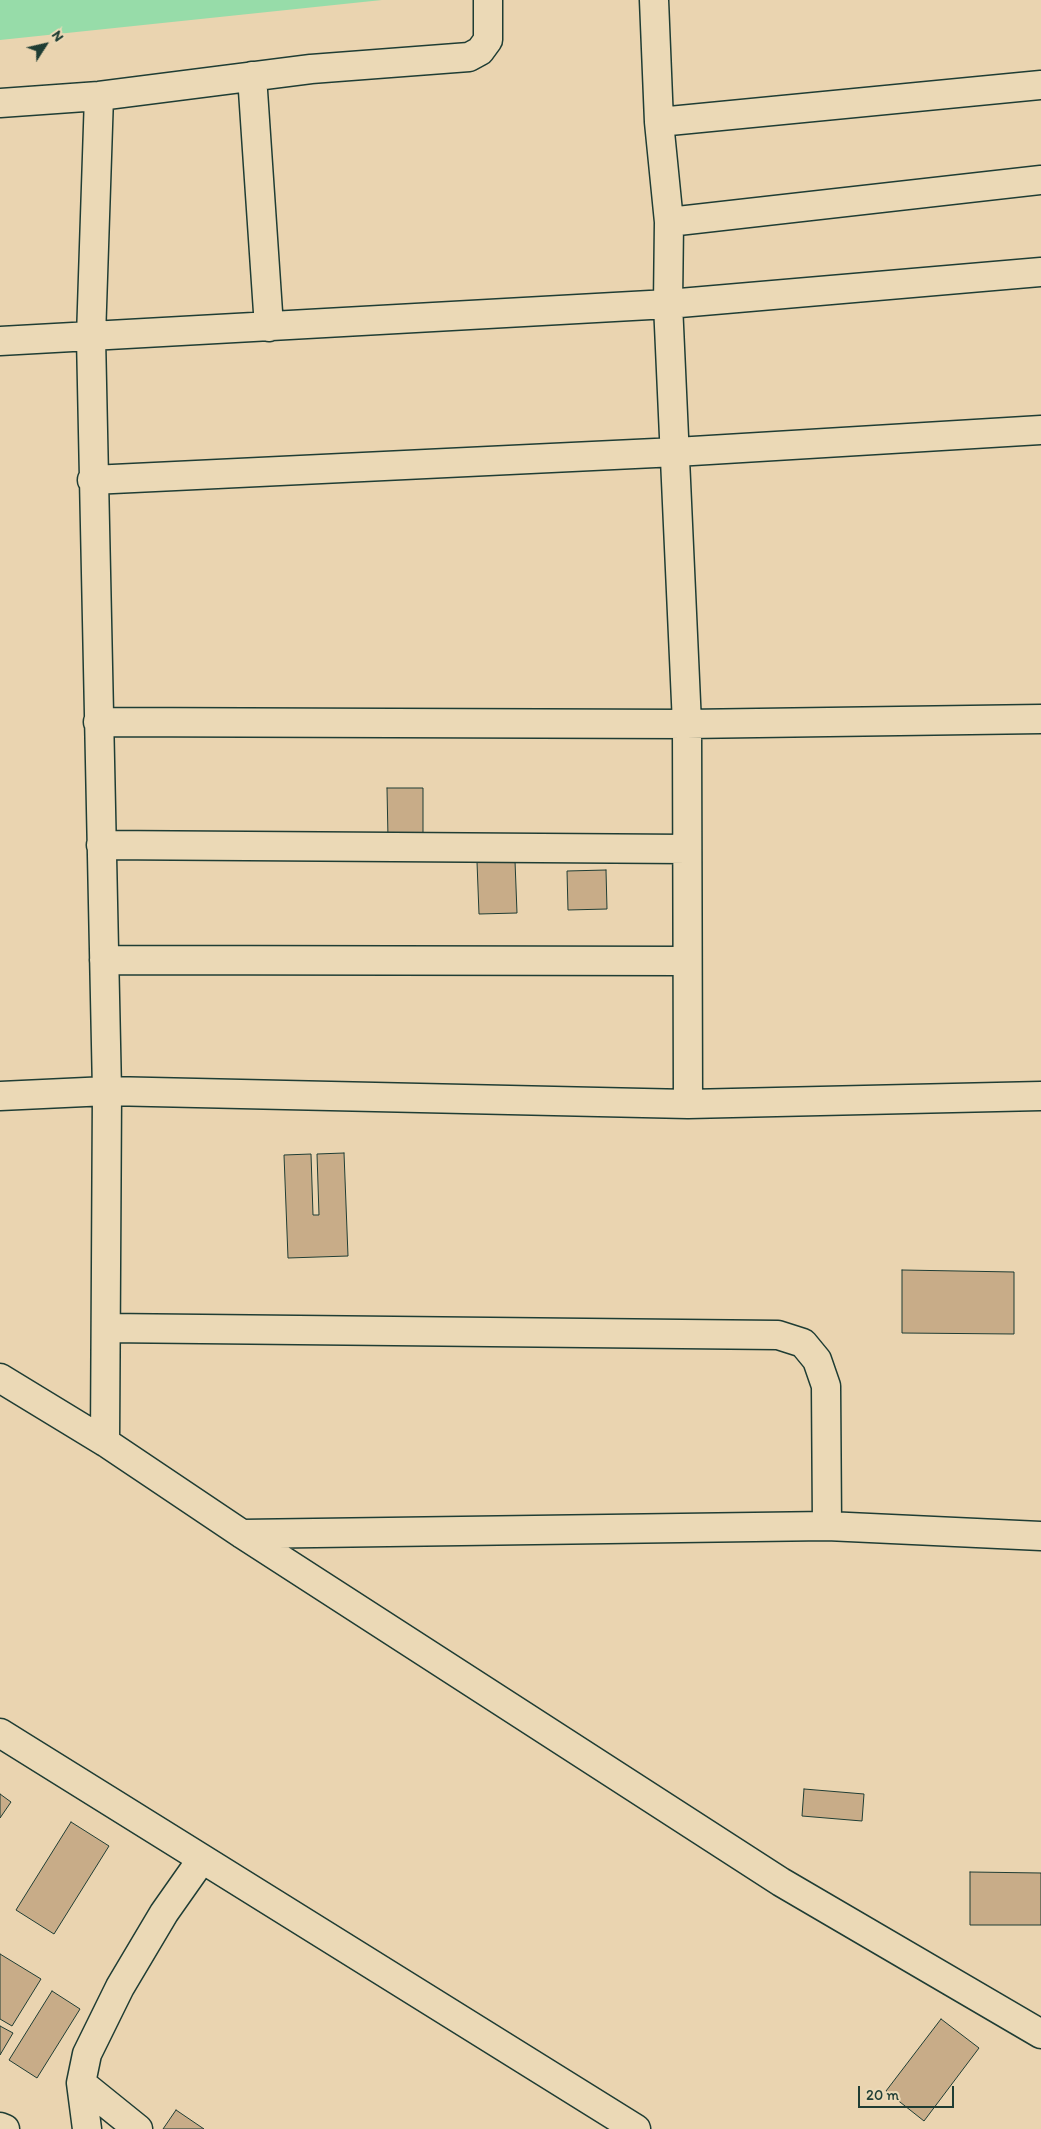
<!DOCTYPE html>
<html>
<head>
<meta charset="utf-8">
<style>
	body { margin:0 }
	#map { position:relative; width:1041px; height:2129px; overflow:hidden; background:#ead4b0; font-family:Itim,sans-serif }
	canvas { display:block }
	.north { position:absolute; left:20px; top:20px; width:50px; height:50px; -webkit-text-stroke:4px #ebd9b6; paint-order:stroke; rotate:55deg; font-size:14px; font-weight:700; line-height:20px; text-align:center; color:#1f3d34 }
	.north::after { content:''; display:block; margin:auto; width:18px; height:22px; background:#1f3d34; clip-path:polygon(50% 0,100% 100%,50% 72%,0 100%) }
	.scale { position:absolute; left:858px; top:2086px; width:96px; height:22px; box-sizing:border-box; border:2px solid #1f3d34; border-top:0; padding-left:6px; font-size:15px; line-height:18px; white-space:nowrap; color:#1f3d34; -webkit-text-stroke:4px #ebd9b6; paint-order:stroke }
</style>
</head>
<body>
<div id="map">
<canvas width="1041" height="2129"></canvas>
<div class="north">N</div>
<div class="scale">20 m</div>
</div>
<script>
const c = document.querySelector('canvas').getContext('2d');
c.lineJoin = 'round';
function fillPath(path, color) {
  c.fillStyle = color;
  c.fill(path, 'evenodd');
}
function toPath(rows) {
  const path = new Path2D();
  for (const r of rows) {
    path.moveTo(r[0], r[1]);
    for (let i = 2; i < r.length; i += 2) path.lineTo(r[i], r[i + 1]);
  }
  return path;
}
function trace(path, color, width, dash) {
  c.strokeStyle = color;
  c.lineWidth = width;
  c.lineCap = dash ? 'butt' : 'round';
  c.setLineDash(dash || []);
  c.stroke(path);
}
const green = toPath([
	[0,0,382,0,0,40]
]);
const building = toPath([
	[387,788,423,788,423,838,388,838,387,788],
	[515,861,517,913,479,914,477,862,515,861],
	[606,870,607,909,568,910,567,871,606,870],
	[344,1153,348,1256,288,1258,284,1155,311,1154,313,1215,319,1215,317,1154,344,1153],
	[902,1270,1014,1272,1014,1334,902,1333,902,1270],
	[804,1789,864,1794,862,1821,802,1816,804,1789],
	[0,1794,11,1802,0,1818,0,1794],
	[71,1822,109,1846,54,1934,16,1910,71,1822],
	[970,1872,1041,1873,1041,1925,970,1925,970,1872],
	[0,1954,41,1979,12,2026,0,2019,0,1954],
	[52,1991,80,2009,37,2078,9,2060,52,1991],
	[941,2019,979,2048,924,2121,886,2091,941,2019],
	[0,2026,13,2033,0,2055,0,2026],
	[176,2110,204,2129,163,2129,176,2110]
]);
const minor = toPath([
	[654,0,659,122,669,222,668,304,687,724,688,1104],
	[252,76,269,327],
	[99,96,91,337,107,1091,105,1442],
	[0,103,99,96,311,69,469,57,480,51,488,40,488,0],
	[659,122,1041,85],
	[669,222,1041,180],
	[0,341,668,304,1041,272],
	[92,480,676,452,1041,430],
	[98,722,687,724,1041,719],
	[101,845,687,849],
	[104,960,687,961],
	[0,1096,107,1091,688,1104,1041,1096],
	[106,1328,778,1335,803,1343,817,1360,826,1386,827,1526],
	[0,1378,105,1442,242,1534,781,1882,1041,2034],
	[242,1534,827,1526,1041,1536],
	[0,1733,636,2129],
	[81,2083,138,2129],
	[0,2127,5,2129],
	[87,2129,81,2083,87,2054,120,1987,164,1913,202,1859]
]);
fillPath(green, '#97dca9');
fillPath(building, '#c8ac88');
trace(building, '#1f3d34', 1);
trace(minor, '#1f3d34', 31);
trace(minor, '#ebd9b6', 28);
</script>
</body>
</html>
